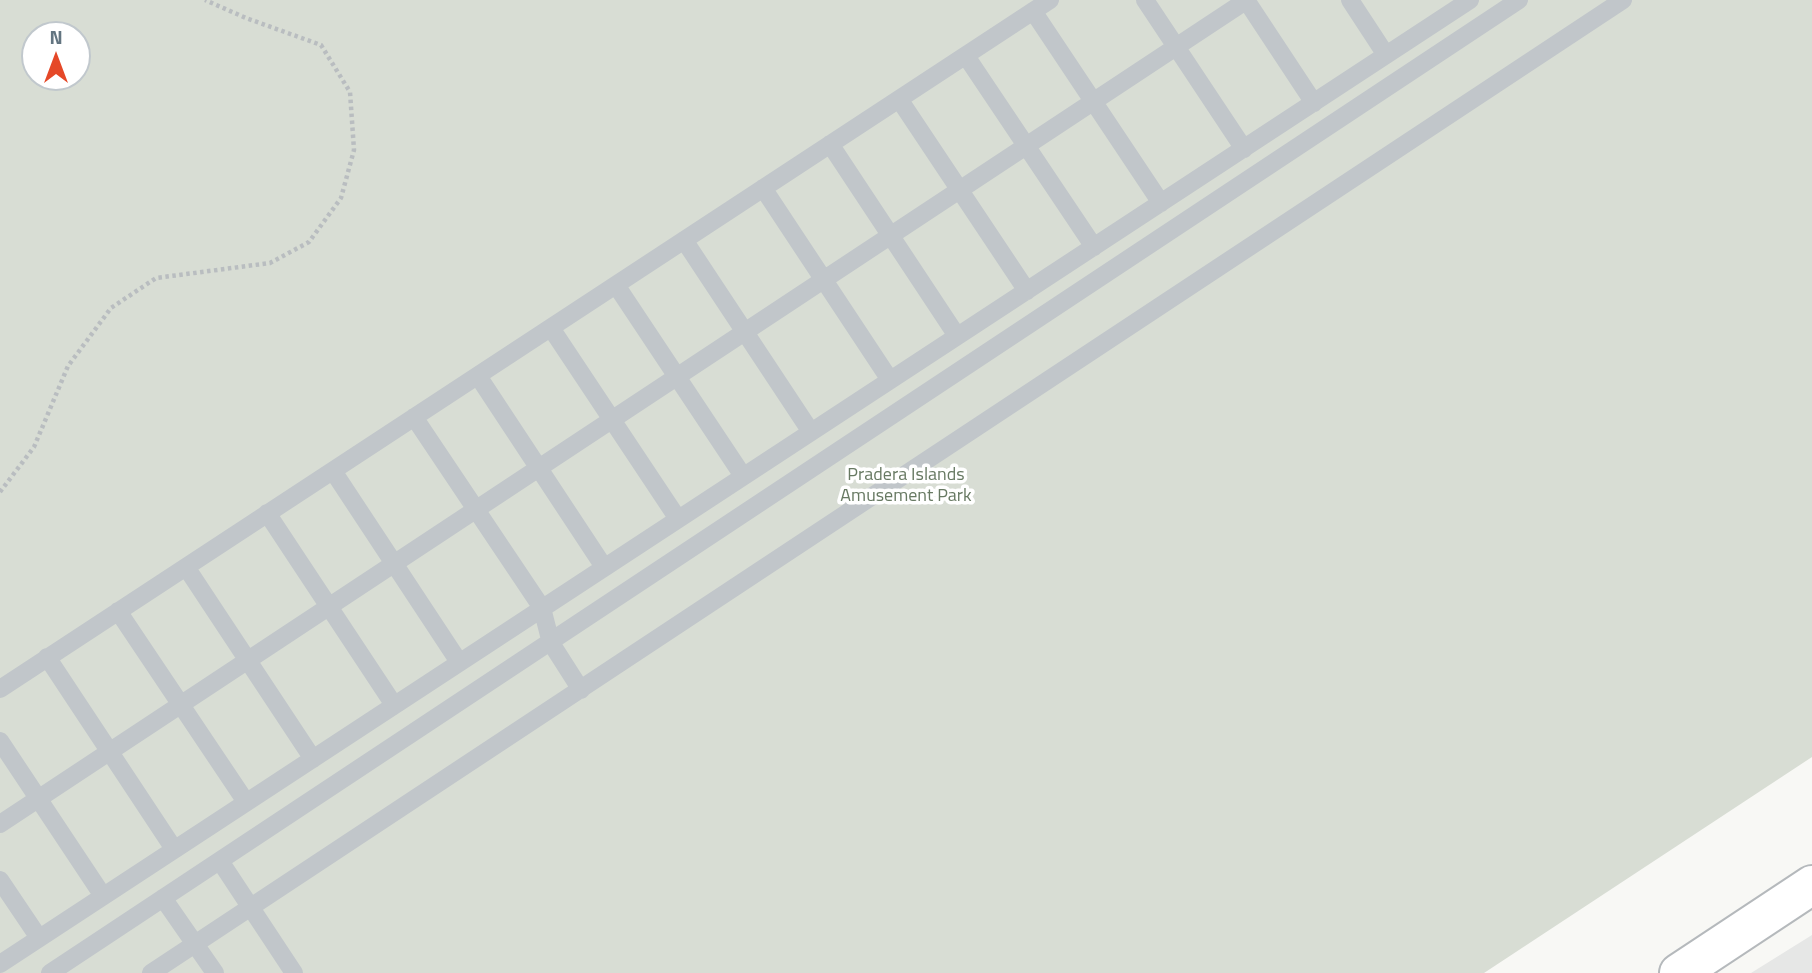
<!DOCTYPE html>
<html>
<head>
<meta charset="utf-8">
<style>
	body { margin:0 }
	#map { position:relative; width:1812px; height:973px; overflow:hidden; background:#f8f8f5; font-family:"Titillium Web",sans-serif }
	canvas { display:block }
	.north { position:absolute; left:21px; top:21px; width:70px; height:70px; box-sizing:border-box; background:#fff; border:2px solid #c1c8cd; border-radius:50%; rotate:0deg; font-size:19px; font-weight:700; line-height:28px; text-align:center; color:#637581 }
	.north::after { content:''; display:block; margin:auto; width:24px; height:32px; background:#e54828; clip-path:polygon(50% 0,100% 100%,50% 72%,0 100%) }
</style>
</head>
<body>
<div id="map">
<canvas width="1812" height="973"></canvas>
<div class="north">N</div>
</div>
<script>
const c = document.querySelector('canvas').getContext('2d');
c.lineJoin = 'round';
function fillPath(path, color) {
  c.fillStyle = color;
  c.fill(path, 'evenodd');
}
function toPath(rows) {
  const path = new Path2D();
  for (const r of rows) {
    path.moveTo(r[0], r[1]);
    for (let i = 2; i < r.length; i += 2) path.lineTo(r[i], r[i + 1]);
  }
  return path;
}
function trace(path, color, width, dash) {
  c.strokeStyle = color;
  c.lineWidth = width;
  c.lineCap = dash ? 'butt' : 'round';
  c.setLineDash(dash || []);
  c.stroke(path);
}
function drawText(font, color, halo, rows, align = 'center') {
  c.font = font + ' "Titillium Web",sans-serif';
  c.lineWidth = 7;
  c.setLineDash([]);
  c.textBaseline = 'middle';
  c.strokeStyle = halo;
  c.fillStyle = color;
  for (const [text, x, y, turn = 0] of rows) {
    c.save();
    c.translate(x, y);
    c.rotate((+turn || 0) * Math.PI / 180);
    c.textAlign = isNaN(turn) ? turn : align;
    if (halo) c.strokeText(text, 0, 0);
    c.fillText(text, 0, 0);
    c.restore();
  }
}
const built = toPath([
	[1812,935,1812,973,1751,973]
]);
const green = toPath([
	[0,0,1812,0,1812,757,1484,973,0,973],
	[35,35,77,35,77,77,35,77]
]);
const path = toPath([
	[0,492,34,447,68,366,111,308,156,278,270,263,309,242,341,198,354,150,350,92,321,45,246,18,205,0]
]);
const lane = toPath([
	[1145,0,1244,149],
	[1246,0,1314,103],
	[1350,0,1386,55],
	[1033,11,1161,203],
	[966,56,1094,247],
	[899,99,1027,291],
	[830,144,957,336],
	[763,188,890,380],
	[684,240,811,432],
	[616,285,743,476],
	[551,328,678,519],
	[478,376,604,567],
	[414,417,542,608,551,643,581,690],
	[333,471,459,662],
	[267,513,394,705],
	[186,567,313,759],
	[118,611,246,802],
	[47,657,174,849],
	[0,689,1050,0],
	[0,741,103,896],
	[0,824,1247,0],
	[220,861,294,973],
	[0,880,39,938],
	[163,898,215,973],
	[0,964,1470,0],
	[50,973,1519,0],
	[151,973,1623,0]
]);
const highway = toPath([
	[1679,973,1812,885]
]);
const parkNames = [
	["Pradera Islands",906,476],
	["Amusement Park",906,497]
];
fillPath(built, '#e6e7e6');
fillPath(green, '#d8ddd4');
trace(highway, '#b5b9bc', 42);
trace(path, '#b9bdc0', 4.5, [3.5, 3.5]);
trace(lane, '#c1c6ca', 18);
trace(highway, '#fff', 38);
drawText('18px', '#677962', '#fff', parkNames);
</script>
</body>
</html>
